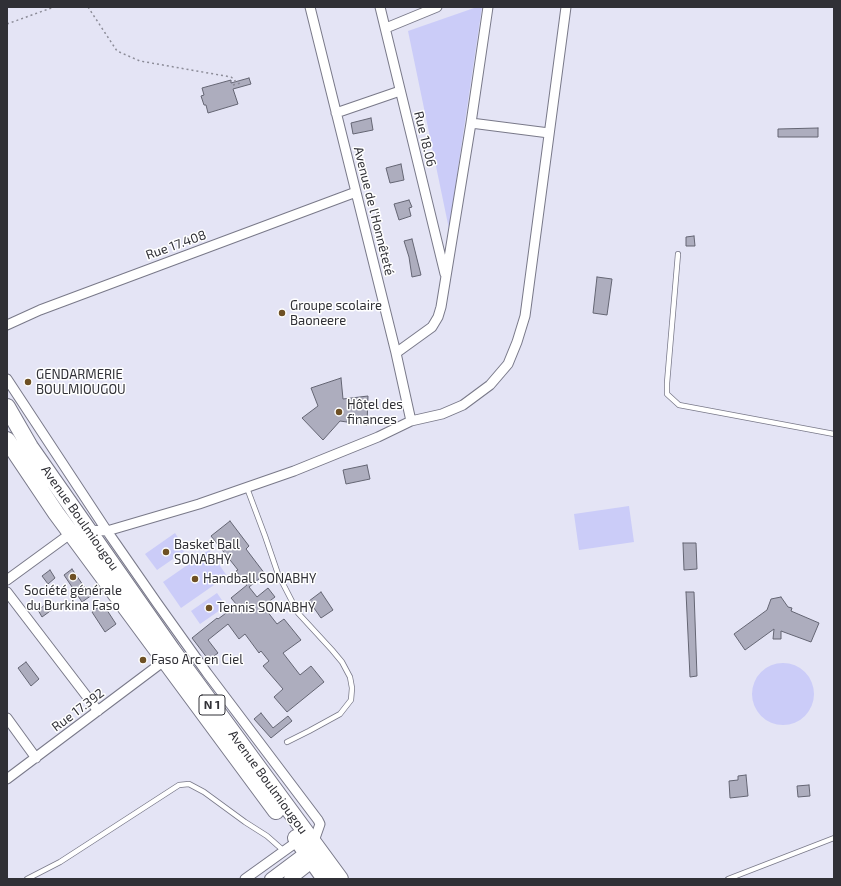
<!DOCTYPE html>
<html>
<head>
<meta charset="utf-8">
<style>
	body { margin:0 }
	#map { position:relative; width:841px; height:886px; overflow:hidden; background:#e4e4f5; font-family:"Exo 2",sans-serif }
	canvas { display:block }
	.frame { position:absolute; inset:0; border:8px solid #303036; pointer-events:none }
</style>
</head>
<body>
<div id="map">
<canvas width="841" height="886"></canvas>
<div class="frame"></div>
</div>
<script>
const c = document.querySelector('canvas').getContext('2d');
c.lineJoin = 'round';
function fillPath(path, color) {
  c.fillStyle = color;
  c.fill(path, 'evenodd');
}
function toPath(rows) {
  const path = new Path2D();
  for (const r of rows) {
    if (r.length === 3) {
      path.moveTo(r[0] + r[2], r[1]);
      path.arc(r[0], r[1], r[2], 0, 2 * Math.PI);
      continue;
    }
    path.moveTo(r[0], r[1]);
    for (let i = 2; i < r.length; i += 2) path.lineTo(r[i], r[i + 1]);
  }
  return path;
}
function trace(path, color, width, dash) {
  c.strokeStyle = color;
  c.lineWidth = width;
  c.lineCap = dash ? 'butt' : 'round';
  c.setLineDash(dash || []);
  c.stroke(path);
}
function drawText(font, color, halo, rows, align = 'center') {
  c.font = font + ' "Exo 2",sans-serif';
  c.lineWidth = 3;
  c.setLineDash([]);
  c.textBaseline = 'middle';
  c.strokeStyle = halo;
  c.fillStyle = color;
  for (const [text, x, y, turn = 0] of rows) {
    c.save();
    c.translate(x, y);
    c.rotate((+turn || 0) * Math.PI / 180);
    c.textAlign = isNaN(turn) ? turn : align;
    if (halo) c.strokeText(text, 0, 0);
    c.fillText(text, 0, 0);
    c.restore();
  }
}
const green = toPath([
	[477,7,482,7,449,229,408,31],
	[629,506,634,542,579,550,574,514],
	[175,533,186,550,157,570,145,554],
	[209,550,227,576,181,608,163,582],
	[217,593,226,606,200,624,191,611],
	[783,694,31]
]);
const building = toPath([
	[249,78,251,84,233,89,238,104,208,113,206,105,204,105,201,96,204,95,202,88,231,80,231,83,249,78],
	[371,118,373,130,353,134,351,123,371,118],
	[818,128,818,137,778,137,778,129,818,128],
	[401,164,404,180,390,183,386,168,401,164],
	[409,200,412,207,409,208,411,216,399,220,394,204,409,200],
	[694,236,695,246,686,246,686,237,694,236],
	[412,239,421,275,412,277,409,257,404,241,412,239],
	[597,277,612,279,607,315,593,313,597,277],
	[341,378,343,399,368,396,367,425,340,421,323,440,302,418,318,406,311,388,341,378],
	[367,465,370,479,346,484,343,470,367,465],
	[230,521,249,546,246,549,265,574,249,587,257,597,268,588,275,597,263,606,277,624,284,619,301,640,283,653,300,675,311,666,324,682,287,712,274,697,283,689,263,666,269,661,261,651,259,653,245,634,239,639,228,624,208,640,218,653,214,656,217,659,211,663,192,638,217,618,218,619,237,605,231,598,247,585,236,571,238,570,211,536,230,521],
	[683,543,696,543,697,569,684,570,683,543],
	[72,569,85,588,87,587,92,595,82,602,64,575,72,569],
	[50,570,55,578,48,584,42,576,50,570],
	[321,592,333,610,321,618,309,601,321,592],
	[686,592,694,592,697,676,690,677,686,592],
	[781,597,788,607,792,608,791,611,819,623,811,642,781,631,781,639,773,639,774,629,745,650,734,634,767,610,771,599,781,597],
	[49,602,53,609,42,617,38,610,49,602],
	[103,604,116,624,105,632,92,612,103,604],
	[26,662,39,679,31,686,18,668,26,662],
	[261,713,273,728,288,716,292,721,271,738,254,719,261,713],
	[746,775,748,796,730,798,729,781,738,780,738,776,746,775],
	[809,785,810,796,798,797,797,786,809,785]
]);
const path = toPath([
	[88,7,117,51,140,61,231,77,234,79,237,84],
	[7,24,54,7],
	[233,85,241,83]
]);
const lane = toPath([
	[678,254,667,383,667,394,679,405,834,434],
	[247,488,265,536,278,574,298,613,332,650,342,662,350,677,352,688,351,700,340,714,309,731,287,742],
	[27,879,60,862,179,785,189,784,204,792,245,822,267,836,284,851],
	[728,879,834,838]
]);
const street = toPath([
	[310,7,396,353,411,421],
	[380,7,445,274],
	[386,28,437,7],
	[336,113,400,91],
	[471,123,549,133],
	[7,325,40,310,356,192],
	[396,353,432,327,438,317,441,307,471,123,488,7],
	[7,379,107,531,157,603,207,673,318,820,320,824,313,844],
	[87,530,107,531,199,504,294,471,378,437,411,421,442,414,463,405,490,385,508,364,517,342,525,316,566,7],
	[7,580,70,534,74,533],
	[7,592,98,711],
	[7,718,36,758],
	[7,779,164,661],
	[245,879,298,841]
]);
const secondary = toPath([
	[271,879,307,852,312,846],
	[290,879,318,857]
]);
const highway = toPath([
	[7,407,30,447,172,650,340,879],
	[7,440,56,513,276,811],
	[296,838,325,879]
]);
const markers = [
	[282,313,4,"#6e5024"],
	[28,382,4,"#6e5024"],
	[339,412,4,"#6e5024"],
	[166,552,4,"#6e5024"],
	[73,577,4,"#6e5024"],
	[195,579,4,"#6e5024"],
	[209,608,4,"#6e5024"],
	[143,660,4,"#6e5024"]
];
const shields = [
	[212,705,26]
];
const shieldNames = [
	["N 1",212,705]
];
const streetNames = [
	["Rue 18.06",425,139,76],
	["Avenue de l'Honnêteté",374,211,76],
	["Rue 17.408",176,245,-20],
	["Avenue Boulmiougou",80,518,55],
	["Rue 17.392",78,710,-37],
	["Avenue Boulmiougou",268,782,54]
];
const poiNames = [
	["Groupe scolaire",290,306],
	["Baoneere",290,321],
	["GENDARMERIE",36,375],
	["BOULMIOUGOU",36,390],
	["Hôtel des",347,405],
	["finances",347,420],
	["Basket Ball",174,545],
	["SONABHY",174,560],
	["Handball SONABHY",203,579],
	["Société générale",73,591,"center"],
	["du Burkina Faso",73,606,"center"],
	["Tennis SONABHY",217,608],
	["Faso Arc en Ciel",151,660]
];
fillPath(green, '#cbccf8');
fillPath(building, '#adadbe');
trace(building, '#646573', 1);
trace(lane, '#797989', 6);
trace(street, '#797989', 11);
trace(secondary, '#797989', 14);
trace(highway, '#797989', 18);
trace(path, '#8c8c98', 1.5, [2, 3]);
trace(lane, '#fff', 4.5);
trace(street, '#fff', 9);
trace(secondary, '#fff', 12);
trace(highway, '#fff', 16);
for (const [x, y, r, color] of markers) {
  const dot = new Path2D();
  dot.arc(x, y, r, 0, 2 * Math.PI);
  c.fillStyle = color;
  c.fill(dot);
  trace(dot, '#fff', 1.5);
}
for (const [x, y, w] of shields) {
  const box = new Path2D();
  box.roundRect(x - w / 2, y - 10, w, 20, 3);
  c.fillStyle = '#fff';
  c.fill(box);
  trace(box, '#303036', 1);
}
drawText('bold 12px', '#303036', null, shieldNames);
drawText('13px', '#303036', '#fff', streetNames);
drawText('13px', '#303036', '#fff', poiNames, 'left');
</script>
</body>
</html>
